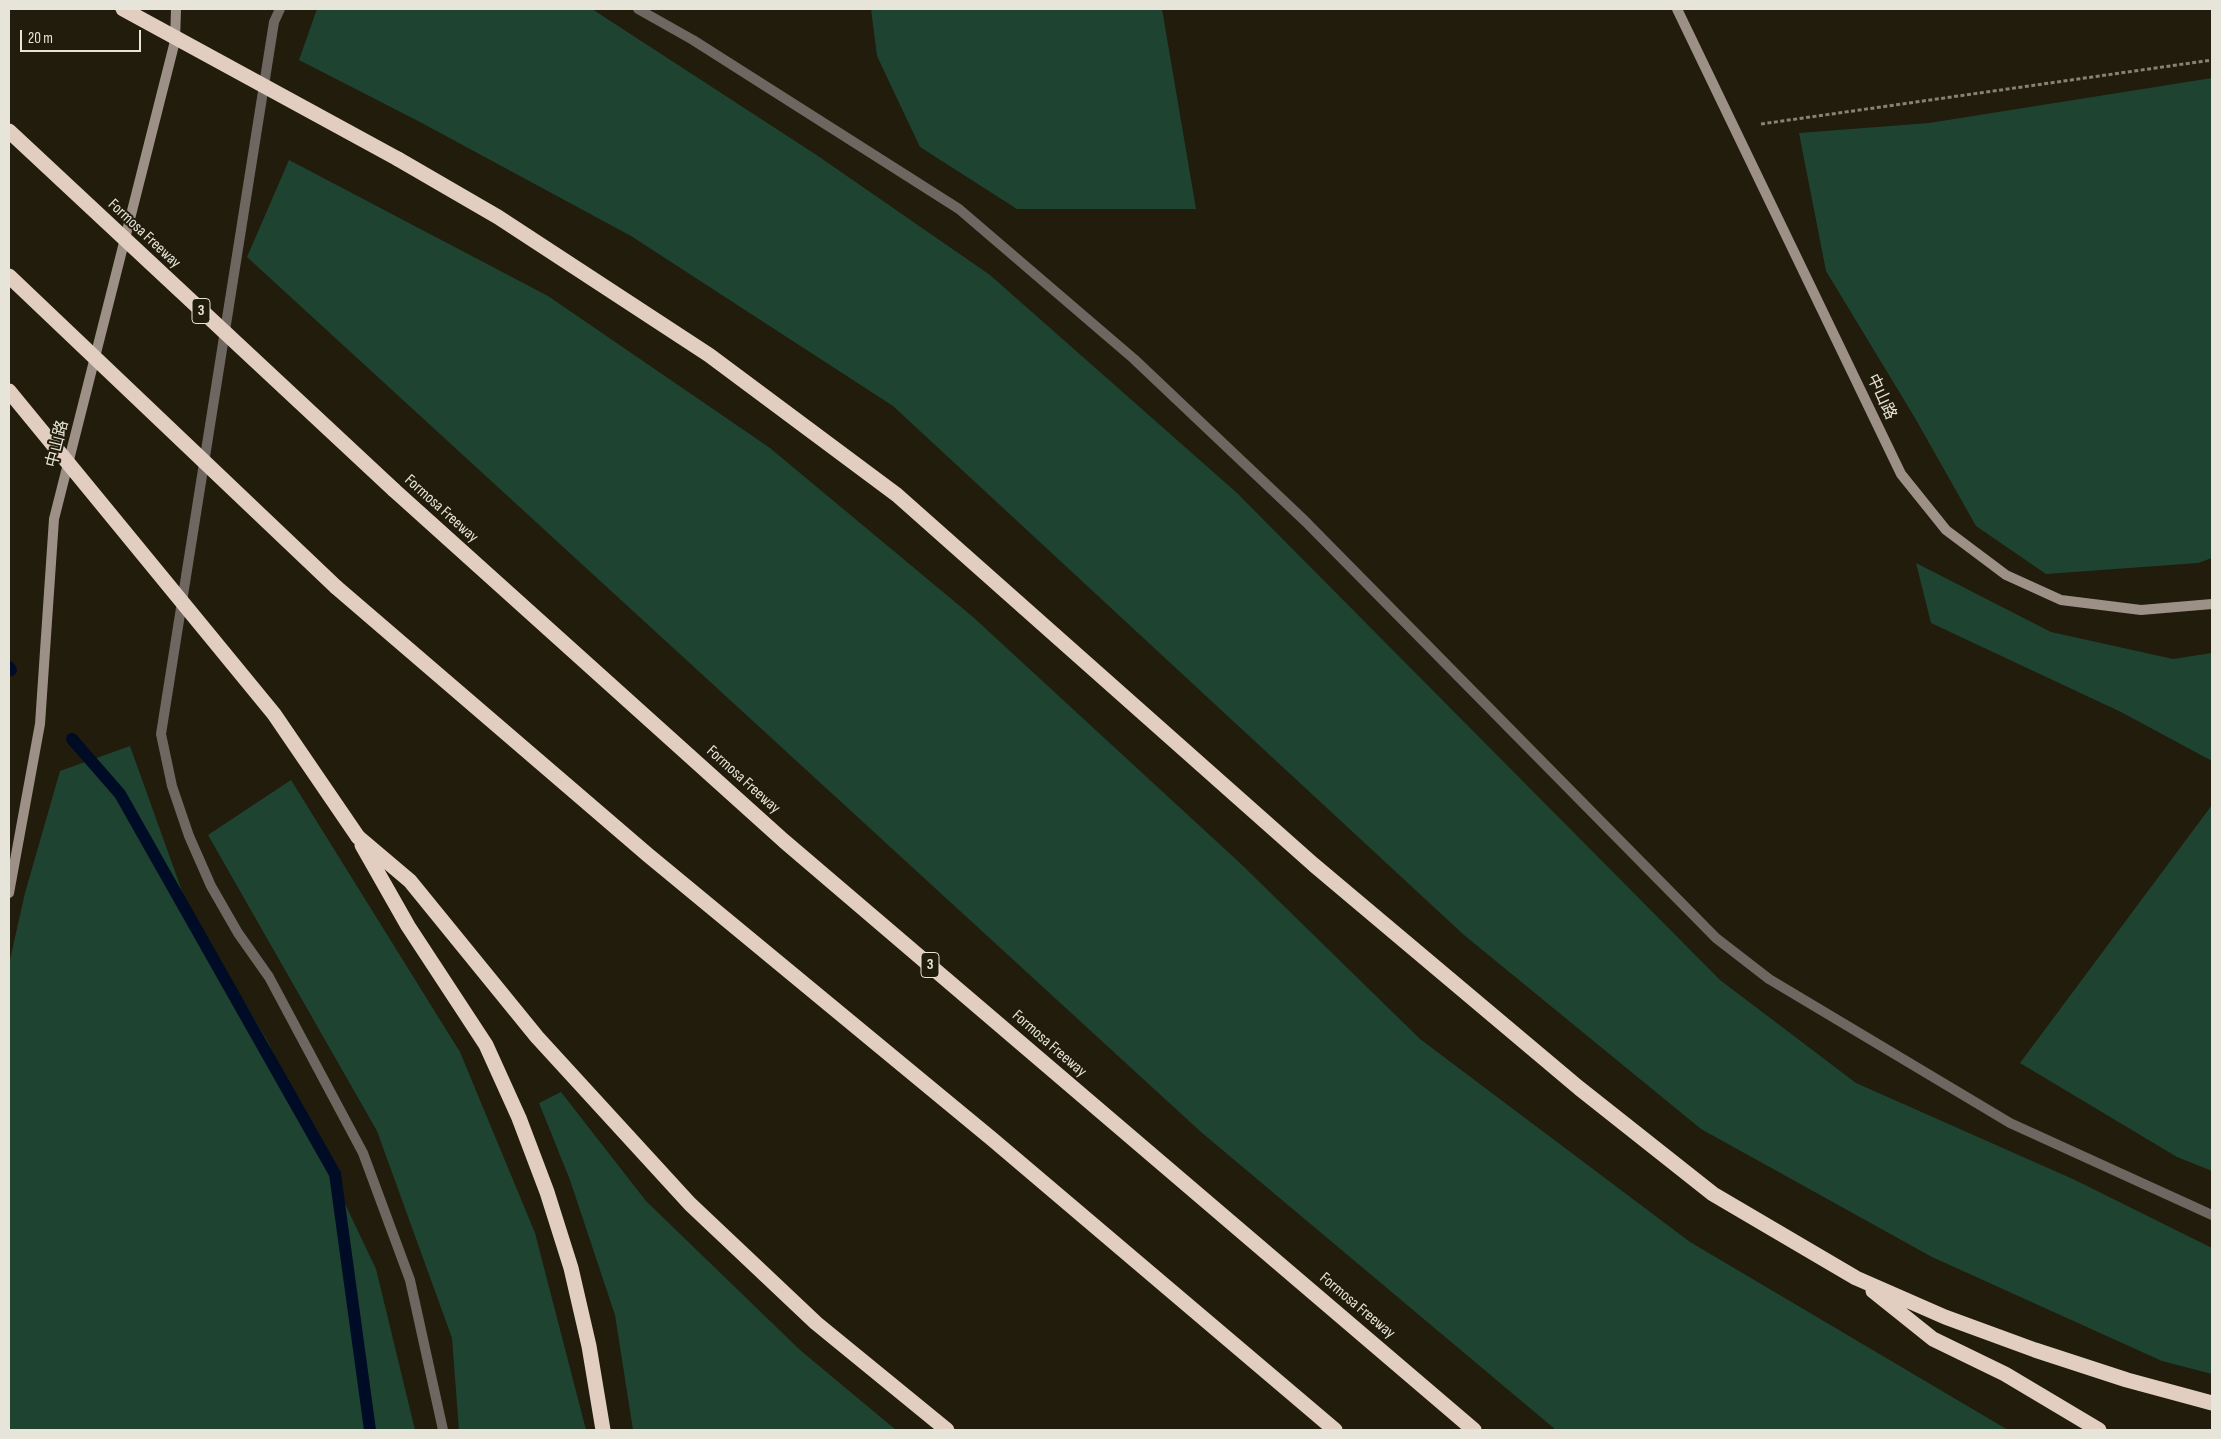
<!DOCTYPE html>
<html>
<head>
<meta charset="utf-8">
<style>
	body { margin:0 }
	#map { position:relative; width:2221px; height:1439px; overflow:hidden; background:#211c0b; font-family:"Sofia Sans Condensed",sans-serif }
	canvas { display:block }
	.frame { position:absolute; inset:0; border:10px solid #e7e4d9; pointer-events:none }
	.scale { position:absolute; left:20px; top:30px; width:121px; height:22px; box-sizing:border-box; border:2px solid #e7e4d9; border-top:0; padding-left:6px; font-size:15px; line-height:18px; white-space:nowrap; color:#e7e4d9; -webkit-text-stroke:4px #211c0b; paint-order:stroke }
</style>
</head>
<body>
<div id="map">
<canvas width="2221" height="1439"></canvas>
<div class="frame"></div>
<div class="scale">20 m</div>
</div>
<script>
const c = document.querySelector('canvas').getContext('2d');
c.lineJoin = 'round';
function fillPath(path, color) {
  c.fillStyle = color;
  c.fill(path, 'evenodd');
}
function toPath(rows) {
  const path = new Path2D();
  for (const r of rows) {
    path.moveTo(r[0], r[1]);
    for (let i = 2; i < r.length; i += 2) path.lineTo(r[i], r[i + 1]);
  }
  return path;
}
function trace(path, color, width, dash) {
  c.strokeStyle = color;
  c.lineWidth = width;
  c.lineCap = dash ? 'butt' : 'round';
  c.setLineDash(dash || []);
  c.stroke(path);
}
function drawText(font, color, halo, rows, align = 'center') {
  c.font = font + ' "Sofia Sans Condensed","Noto Sans TC",sans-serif';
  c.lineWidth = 4;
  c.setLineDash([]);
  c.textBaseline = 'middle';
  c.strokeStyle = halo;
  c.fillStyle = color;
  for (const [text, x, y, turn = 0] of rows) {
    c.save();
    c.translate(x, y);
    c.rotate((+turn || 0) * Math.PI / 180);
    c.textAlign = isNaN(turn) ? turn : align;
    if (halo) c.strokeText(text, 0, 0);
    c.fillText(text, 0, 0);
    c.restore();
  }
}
const green = toPath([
	[317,9,592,9,818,156,990,275,1237,493,1720,980,1856,1083,2075,1180,2212,1248,2212,1374,2162,1361,1932,1257,1701,1129,1464,935,893,406,631,236,420,122,299,60],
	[871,9,1162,9,1196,209,1017,209,920,147,877,56],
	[2212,78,2212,558,2198,563,2046,574,1976,526,1915,418,1826,271,1799,133,1929,123],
	[289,160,548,296,770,448,973,617,1241,864,1420,1039,1690,1242,2008,1430,1556,1430,1201,1132,247,257],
	[1916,563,2051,632,2173,659,2212,653,2212,761,2121,712,1931,623],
	[130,746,187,905,268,1042,376,1269,415,1430,9,1430,9,964,25,893,60,771],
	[291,780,460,1052,535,1233,586,1430,459,1430,452,1338,377,1131,208,835],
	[2212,805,2212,1171,2177,1157,2020,1063],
	[561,1092,646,1201,800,1350,896,1430,633,1430,615,1315,570,1180,539,1103]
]);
const stream = toPath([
	[9,667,11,670],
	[72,739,120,794,335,1174,370,1430]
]);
const path = toPath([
	[1761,124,2212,60]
]);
const lane = toPath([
	[280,9,274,22,161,734,172,786,189,836,211,886,238,933,269,977,363,1153,410,1280,443,1430],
	[638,9,693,40,959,209,1134,359,1305,521,1716,938,1769,979,2010,1123,2212,1215]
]);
const secondary = toPath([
	[1677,9,1901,474,1946,530,2006,575,2061,600,2141,610,2212,604],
	[9,893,40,724,54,519,175,41,176,9]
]);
const highway = toPath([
	[398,159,498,217,709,355,897,495,1314,865,1579,1088,1713,1194,1856,1278,1945,1317,2035,1350,2127,1380,2212,1403],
	[394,490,784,841,1474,1430],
	[336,587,648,855,992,1139,1335,1430],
	[358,837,410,881,537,1037,690,1204,816,1323,947,1430],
	[362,845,408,926,486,1045,519,1118,547,1192,571,1268,589,1346,603,1430],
	[1873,1291,1933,1339,2005,1374,2099,1430]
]);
const highwayBridge = toPath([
	[123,9,398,159],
	[9,131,394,490],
	[9,276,336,587],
	[9,391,274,714,358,837]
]);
const shields = [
	[201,311,18],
	[930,965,18]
];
const shieldNames = [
	["3",201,311],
	["3",930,965]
];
const streetNames = [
	["Formosa Freeway",144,234,43],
	["中山路",1881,397,65],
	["中山路",58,444,-76],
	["Formosa Freeway",441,509,42],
	["Formosa Freeway",743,780,42],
	["Formosa Freeway",1049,1044,41],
	["Formosa Freeway",1357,1306,40]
];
fillPath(green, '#1e4431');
trace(stream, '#000c25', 12);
trace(path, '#868274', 3, [4, 2.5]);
trace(lane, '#6e6660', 10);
trace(secondary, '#9d9087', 10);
trace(highway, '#e2cec0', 15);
trace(highwayBridge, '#e2cec0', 15);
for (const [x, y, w] of shields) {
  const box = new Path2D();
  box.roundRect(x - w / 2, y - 12.5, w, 25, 4);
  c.fillStyle = '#211c0b';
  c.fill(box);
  trace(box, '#e7e4d9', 1);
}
drawText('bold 15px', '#e7e4d9', null, shieldNames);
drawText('16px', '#e7e4d9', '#211c0b', streetNames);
</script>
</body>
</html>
